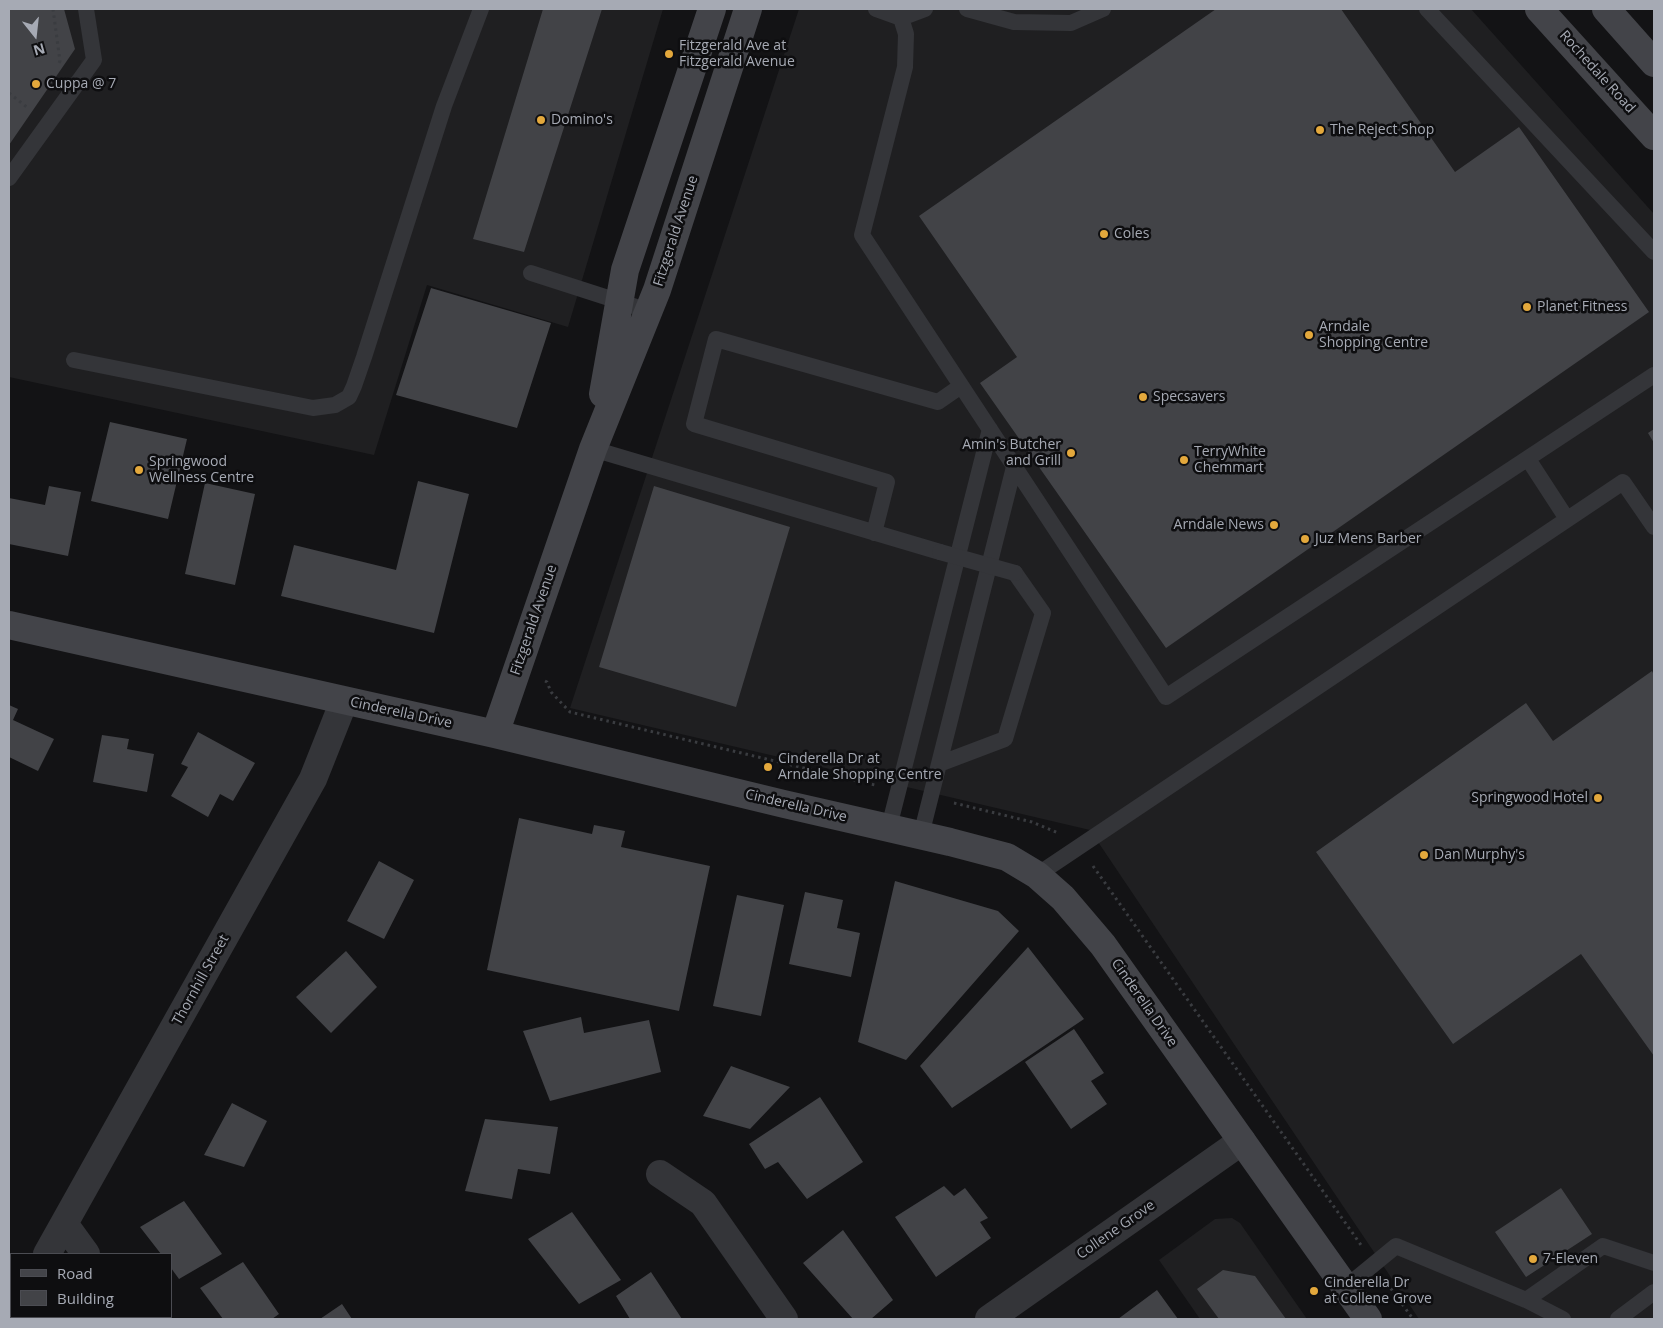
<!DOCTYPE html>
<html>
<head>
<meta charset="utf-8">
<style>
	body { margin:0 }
	#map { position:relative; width:1663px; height:1328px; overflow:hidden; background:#131315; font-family:"Open Sans",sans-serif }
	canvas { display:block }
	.frame { position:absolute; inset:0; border:10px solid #a6aab4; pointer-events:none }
	.legend { position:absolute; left:10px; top:1253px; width:162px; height:65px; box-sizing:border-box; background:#0e0e10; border:1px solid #4b4c52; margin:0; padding:6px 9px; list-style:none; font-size:15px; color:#a6aab4 }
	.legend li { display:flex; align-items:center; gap:10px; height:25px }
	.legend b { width:25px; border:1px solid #4b4c52 }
	.north { position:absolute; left:10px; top:10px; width:50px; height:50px; -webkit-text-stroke:4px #0e0e10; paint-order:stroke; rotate:164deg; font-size:14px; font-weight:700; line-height:20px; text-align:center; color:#a6aab4 }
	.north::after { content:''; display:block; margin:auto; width:18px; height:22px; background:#a6aab4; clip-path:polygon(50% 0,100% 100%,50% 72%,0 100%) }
</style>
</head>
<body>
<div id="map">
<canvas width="1663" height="1328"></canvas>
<div class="frame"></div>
<ul class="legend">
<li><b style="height:6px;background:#434449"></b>Road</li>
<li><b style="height:14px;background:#424347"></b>Building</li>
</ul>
<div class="north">N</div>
</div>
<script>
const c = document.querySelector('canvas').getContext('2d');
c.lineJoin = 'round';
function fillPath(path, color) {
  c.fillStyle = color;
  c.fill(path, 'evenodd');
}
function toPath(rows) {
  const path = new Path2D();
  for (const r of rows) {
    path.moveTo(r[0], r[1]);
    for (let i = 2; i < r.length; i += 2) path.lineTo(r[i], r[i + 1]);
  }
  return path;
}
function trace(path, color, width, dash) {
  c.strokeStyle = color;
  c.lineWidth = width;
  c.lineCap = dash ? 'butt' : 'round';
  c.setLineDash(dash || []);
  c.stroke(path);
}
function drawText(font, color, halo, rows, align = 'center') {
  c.font = font + ' "Open Sans",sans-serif';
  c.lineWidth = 5;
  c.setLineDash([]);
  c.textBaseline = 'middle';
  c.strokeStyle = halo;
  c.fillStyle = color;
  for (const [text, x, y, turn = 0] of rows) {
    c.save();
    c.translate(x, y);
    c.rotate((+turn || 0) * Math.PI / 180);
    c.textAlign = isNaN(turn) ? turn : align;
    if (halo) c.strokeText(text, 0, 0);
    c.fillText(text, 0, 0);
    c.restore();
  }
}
const built = toPath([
	[9,9,663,9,568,327,427,285,374,455,9,377],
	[799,9,1471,9,1654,214,1653,1319,1419,1319,1090,830,570,708],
	[1232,1218,1240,1223,1307,1319,1200,1319,1159,1260,1215,1219]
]);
const building = toPath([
	[9,9,64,9,75,49,9,145],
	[543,9,602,9,524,252,473,239],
	[1216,9,1341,9,1455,172,1519,127,1649,312,1166,648,980,383,1017,357,919,216],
	[431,288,551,323,517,428,396,395],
	[110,422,187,439,168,519,91,501],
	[1654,429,1654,443,1648,433],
	[418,481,469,494,434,633,281,596,294,545,396,570],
	[205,483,255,494,235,585,185,574],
	[49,486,81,492,68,556,9,544,9,498,45,505],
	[654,486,790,527,736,707,599,667],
	[1652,671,1654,675,1654,1056,1581,954,1453,1044,1316,852,1526,703,1553,741],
	[9,705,18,709,13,720,54,739,38,771,9,757],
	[198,732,255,763,233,801,220,794,208,817,171,796,188,767,181,764],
	[102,735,129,739,127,749,154,754,147,792,93,782],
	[519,818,592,834,594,825,625,831,621,847,710,866,679,1011,487,970],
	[379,861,414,880,384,939,347,921],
	[895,881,998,911,1019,931,906,1060,858,1042],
	[805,892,843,900,837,928,860,933,851,977,789,964],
	[737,895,784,905,761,1016,713,1006],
	[1028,947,1084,1019,952,1108,920,1066],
	[346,951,377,987,331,1033,296,997],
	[581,1017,584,1033,649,1020,661,1072,550,1101,523,1031],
	[1074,1029,1104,1073,1091,1081,1107,1104,1071,1129,1025,1062],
	[731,1066,790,1087,750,1129,703,1116],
	[820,1097,863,1162,807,1199,778,1162,765,1169,749,1144],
	[232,1103,267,1121,244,1167,204,1155],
	[485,1119,558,1127,550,1174,518,1169,512,1199,465,1191],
	[944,1186,954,1196,965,1188,988,1218,980,1222,991,1238,936,1277,895,1217],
	[1561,1188,1592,1234,1526,1277,1495,1232],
	[184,1201,222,1254,179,1279,171,1268,171,1254,161,1254,140,1227],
	[572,1212,621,1280,579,1304,528,1239],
	[843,1230,893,1300,871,1319,853,1319,803,1263],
	[243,1262,279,1314,272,1319,223,1319,200,1288],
	[1223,1270,1255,1276,1286,1319,1219,1319,1197,1289],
	[651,1272,682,1319,630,1319,616,1296],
	[1157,1290,1178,1319,1118,1319],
	[342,1304,352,1319,320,1319]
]);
const path = toPath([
	[53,9,60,61,59,63],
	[9,93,28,108],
	[545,681,547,682,551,692,570,712,875,785],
	[954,803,1032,822,1058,833],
	[1093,866,1361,1245],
	[1387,1283,1413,1319]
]);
const lane = toPath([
	[876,9,901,18,925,9],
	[901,9,901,18,906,34,905,67,862,235,1166,697,1654,375],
	[967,9,1014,22,1071,23,1103,9],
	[1427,9,1654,252],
	[9,178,94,60,86,9],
	[531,273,649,311],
	[74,360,313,408,335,405,349,397,354,386,364,357,444,106,481,9],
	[593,449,940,552],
	[1528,459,1567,519],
	[874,533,887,482,694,424,716,339,938,402,961,386],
	[939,764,1005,739,1043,613,1015,573],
	[889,827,990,429],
	[921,835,1014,467],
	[1037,875,1623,482,1654,527],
	[1346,1287,1396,1246,1526,1300,1563,1319],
	[1526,1300,1603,1246,1654,1263],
	[1618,1319,1654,1292]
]);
const street = toPath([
	[660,1174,703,1203,784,1319],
	[65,1225,86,1254],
	[47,1254,313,779,344,701],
	[130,1317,132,1319],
	[10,1319,11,1316],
	[989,1319,1242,1141]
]);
const secondary = toPath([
	[1539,9,1654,136],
	[1606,9,1654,63],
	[603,394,625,270,712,9],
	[9,625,495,734,784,804,950,842,1007,857,1037,875,1063,898,1103,945,1368,1319],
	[495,734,593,449,657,290,748,9]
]);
const laneBridge = toPath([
	[940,552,1015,573]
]);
const markers = [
	[669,54,5,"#e3a83c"],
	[36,84,5,"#e3a83c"],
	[541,120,5,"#e3a83c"],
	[1320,130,5,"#e3a83c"],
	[1104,234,5,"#e3a83c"],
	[1527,307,5,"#e3a83c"],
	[1309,335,5,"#e3a83c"],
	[1143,397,5,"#e3a83c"],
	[1071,453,5,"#e3a83c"],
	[1184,460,5,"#e3a83c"],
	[139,470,5,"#e3a83c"],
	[1274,525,5,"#e3a83c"],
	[1305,539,5,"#e3a83c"],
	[768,767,5,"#e3a83c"],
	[1598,798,5,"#e3a83c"],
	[1424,855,5,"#e3a83c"],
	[1533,1259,5,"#e3a83c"],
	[1314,1291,5,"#e3a83c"]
];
const poiNames = [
	["Fitzgerald Ave at",679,46],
	["Fitzgerald Avenue",679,62],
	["Cuppa @ 7",46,84],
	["Domino's",551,120],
	["The Reject Shop",1330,130],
	["Coles",1114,234],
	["Planet Fitness",1537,307],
	["Arndale",1319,327],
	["Shopping Centre",1319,343],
	["Specsavers",1153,397],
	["Amin's Butcher",1061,445,"right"],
	["and Grill",1061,461,"right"],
	["TerryWhite",1194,452],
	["Chemmart",1194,468],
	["Springwood",149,462],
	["Wellness Centre",149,478],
	["Arndale News",1264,525,"right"],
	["Juz Mens Barber",1315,539],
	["Cinderella Dr at",778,759],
	["Arndale Shopping Centre",778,775],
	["Springwood Hotel",1588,798,"right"],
	["Dan Murphy's",1434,855],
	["7-Eleven",1543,1259],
	["Cinderella Dr",1324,1283],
	["at Collene Grove",1324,1299]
];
const streetNames = [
	["Rochedale Road",1597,72,48],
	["Fitzgerald Avenue",676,231,-72],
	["Fitzgerald Avenue",534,620,-71],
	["Cinderella Drive",401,713,12],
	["Cinderella Drive",796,806,13],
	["Thornhill Street",201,980,-61],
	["Cinderella Drive",1144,1003,55],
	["Collene Grove",1116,1230,-35]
];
fillPath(built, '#1f1f21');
fillPath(building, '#424347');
trace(path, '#3a3c40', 3, [2.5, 4]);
trace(lane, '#343539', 16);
trace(street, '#343539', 28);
trace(secondary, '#434449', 28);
trace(laneBridge, '#343539', 16);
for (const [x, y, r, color] of markers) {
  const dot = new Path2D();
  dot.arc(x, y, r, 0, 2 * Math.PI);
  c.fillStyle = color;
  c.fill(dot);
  trace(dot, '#0e0e10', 2);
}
drawText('14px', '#a6aab4', '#0e0e10', poiNames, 'left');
drawText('14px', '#a6aab4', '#0e0e10', streetNames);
</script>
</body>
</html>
